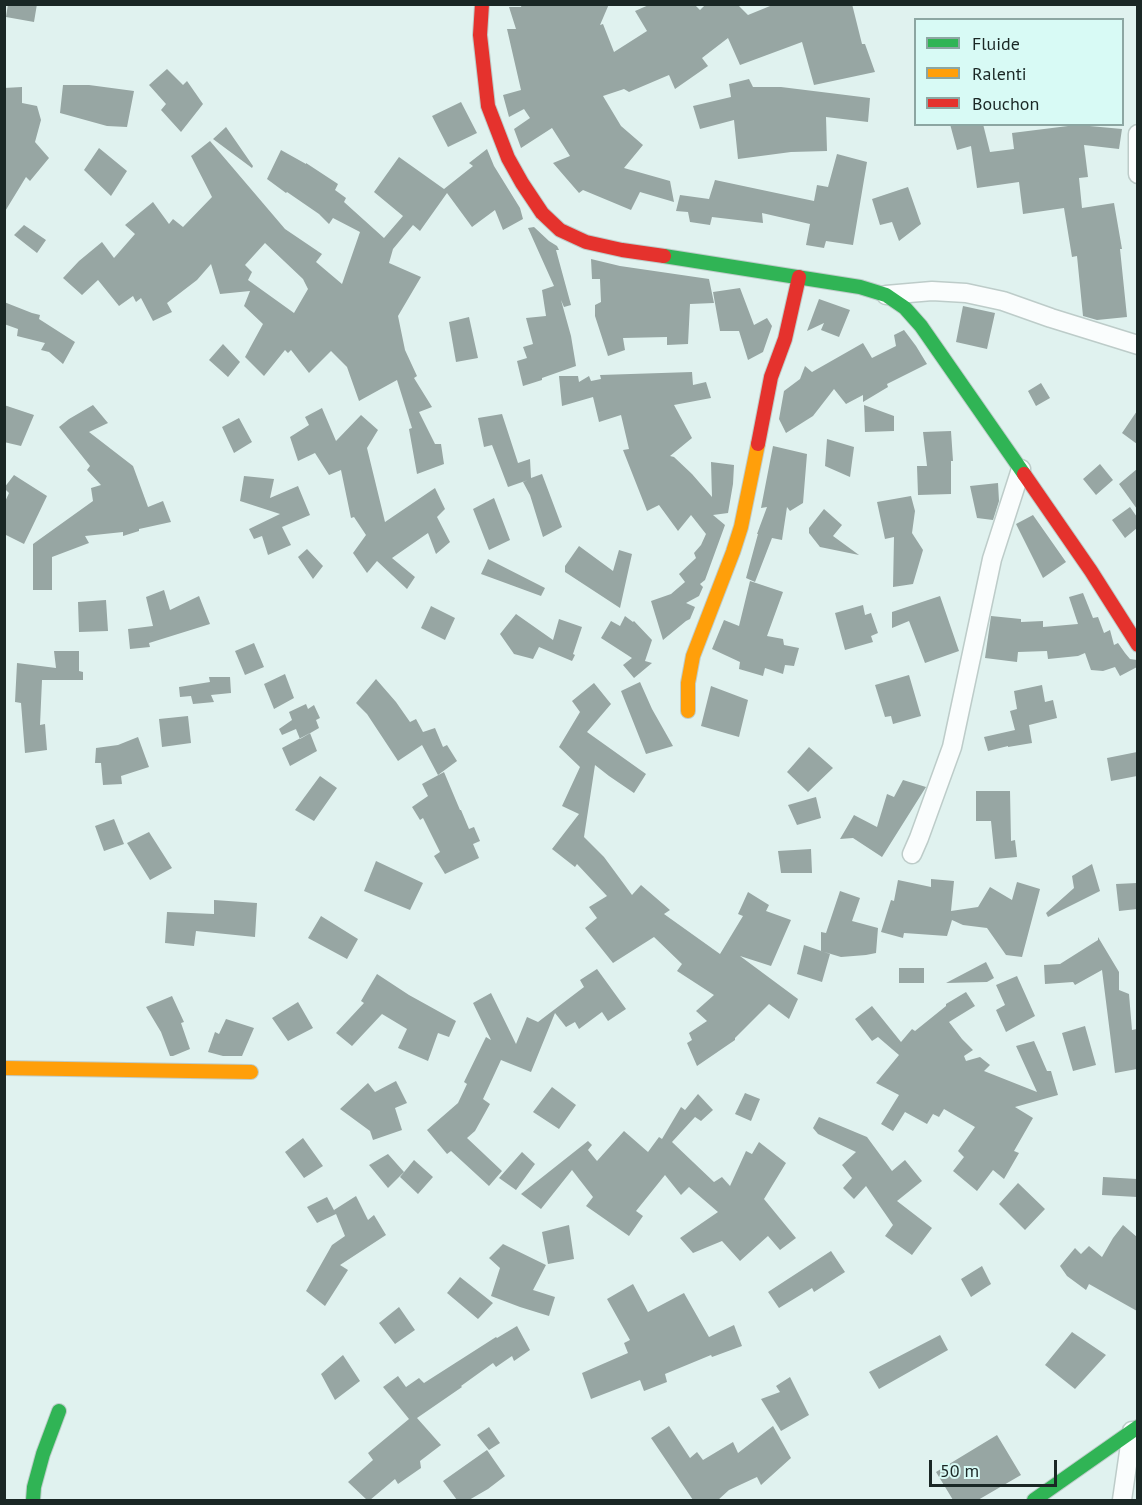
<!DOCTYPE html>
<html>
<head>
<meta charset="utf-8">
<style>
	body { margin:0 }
	#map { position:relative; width:1142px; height:1505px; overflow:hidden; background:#e0f2ef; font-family:"PT Sans",sans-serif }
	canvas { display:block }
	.frame { position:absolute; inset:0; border:6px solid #1a2725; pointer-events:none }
	.legend { position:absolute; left:914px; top:18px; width:210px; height:108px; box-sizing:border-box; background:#d8faf5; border:2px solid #8ca6a2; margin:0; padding:8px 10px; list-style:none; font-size:18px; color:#1a2725 }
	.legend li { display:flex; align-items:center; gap:12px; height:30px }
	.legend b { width:30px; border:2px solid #8ca6a2 }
	.scale { position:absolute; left:929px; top:1460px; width:128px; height:27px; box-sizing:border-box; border:3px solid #1a2725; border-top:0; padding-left:8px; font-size:18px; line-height:21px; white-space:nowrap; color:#1a2725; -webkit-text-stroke:4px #d8faf5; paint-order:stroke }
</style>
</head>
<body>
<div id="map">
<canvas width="1142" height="1505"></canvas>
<div class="frame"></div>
<ul class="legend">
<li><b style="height:8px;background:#30b455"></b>Fluide</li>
<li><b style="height:8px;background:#ff9f0a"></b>Ralenti</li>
<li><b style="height:8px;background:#e5322d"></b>Bouchon</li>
</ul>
<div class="scale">50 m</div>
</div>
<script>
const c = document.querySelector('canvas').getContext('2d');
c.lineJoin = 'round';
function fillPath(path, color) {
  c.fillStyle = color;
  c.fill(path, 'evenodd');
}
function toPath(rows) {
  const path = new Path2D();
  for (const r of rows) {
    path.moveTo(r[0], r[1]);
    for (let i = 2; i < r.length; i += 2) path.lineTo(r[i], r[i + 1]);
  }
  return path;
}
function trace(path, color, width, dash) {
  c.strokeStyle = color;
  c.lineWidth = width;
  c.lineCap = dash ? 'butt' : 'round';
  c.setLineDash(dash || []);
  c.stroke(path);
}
const building = toPath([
	[8,4,37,4,34,22,6,17],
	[522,4,609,4,600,25,603,24,614,52,647,31,635,11,651,4,694,4,700,10,706,4,737,4,748,15,775,4,852,4,862,44,865,44,875,72,814,85,802,42,740,65,728,38,702,58,708,66,675,89,669,75,629,92,624,89,603,96,621,126,643,145,624,168,670,181,674,202,640,192,631,210,583,190,579,193,553,163,570,156,552,128,521,148,514,129,530,118,524,109,509,117,503,95,521,90,507,29,516,29,509,7,521,7],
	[167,69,183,85,187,81,203,104,181,132,161,110,166,104,149,85],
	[749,79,753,87,781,87,870,98,868,122,826,117,827,151,791,152,738,159,734,120,700,129,693,106,731,97,729,84],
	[63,85,89,85,134,91,127,127,107,126,60,113],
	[22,87,22,103,37,106,41,120,35,142,49,158,30,181,26,177,4,213,4,88],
	[461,102,477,133,448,147,432,116],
	[950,124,983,124,990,152,1014,149,1012,133,1068,126,1068,124,1122,129,1119,149,1084,145,1088,177,1079,178,1082,208,1114,203,1122,249,1120,249,1127,317,1097,320,1083,316,1077,256,1072,257,1064,208,1023,214,1019,182,977,188,971,146,957,150],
	[226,127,253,166,252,168,213,139],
	[210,141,285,229,322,254,316,262,342,284,360,232,333,218,329,224,319,214,287,192,286,193,267,179,281,150,306,164,306,163,338,184,335,190,346,198,344,202,384,238,403,216,374,192,399,157,444,189,473,166,469,163,487,149,494,166,520,208,523,219,503,230,495,210,472,227,447,193,420,231,413,225,393,249,389,263,421,277,398,316,405,350,417,376,414,378,432,407,419,412,435,444,441,444,444,464,417,474,409,429,412,428,397,380,359,401,347,367,331,351,309,373,291,350,288,353,285,350,264,376,245,357,263,324,244,306,250,291,220,294,211,264,197,280,167,303,172,312,153,321,141,298,136,302,133,296,119,306,98,280,82,295,63,278,79,261,102,242,114,258,135,234,125,225,153,202,169,224,173,219,183,227,212,197,191,156],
	[265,243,303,279,308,289,294,313,248,280,252,272,245,265],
	[99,148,127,171,111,196,84,170],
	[837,154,867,162,853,245,826,241,824,248,806,245,810,224,762,213,763,223,712,217,710,225,690,222,688,212,676,211,680,195,709,199,715,180,814,201,817,185,828,187],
	[908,187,921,224,899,241,892,222,880,225,872,199],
	[24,225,46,240,37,253,14,235],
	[534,227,549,241,557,246,559,250,556,250,571,305,564,307,561,300,571,336,576,366,542,378,542,380,523,386,517,361,527,358,523,347,533,344,526,318,546,316,542,290,554,286,528,228],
	[591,259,620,266,709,279,714,303,690,304,688,344,667,345,667,337,623,338,625,350,608,356,595,316,595,305,601,302,600,279,592,279],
	[740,288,754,325,767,318,772,326,763,352,748,360,739,331,720,331,713,292],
	[819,299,850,310,839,337,821,330,824,323,807,331],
	[4,302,32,313,40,315,39,319,75,342,63,364,49,352,41,350,45,343,17,336,18,329,4,324],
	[963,306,995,313,987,349,956,342],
	[469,317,478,358,456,362,449,322],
	[904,330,916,346,927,364,887,384,888,387,863,402,863,395,846,404,834,389,813,416,786,433,779,419,784,391,800,379,805,366,812,372,863,343,872,358,896,346,894,335],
	[223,344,240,362,228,377,209,360],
	[692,372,693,385,706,382,711,398,674,405,692,438,670,456,674,457,692,474,712,497,711,462,734,465,733,484,728,513,713,515,725,525,705,580,700,584,703,587,699,596,686,603,695,607,690,619,686,621,663,640,651,601,671,594,685,582,679,574,696,558,694,553,701,545,706,534,691,515,678,531,659,505,647,511,623,450,629,449,621,415,599,422,593,397,562,406,559,376,578,376,579,382,589,376,591,381,601,379,600,375],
	[1041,383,1050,398,1036,406,1028,391],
	[4,405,34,415,21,446,4,442],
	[93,405,108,423,89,432,133,466,148,507,163,501,171,522,139,529,139,531,123,536,123,532,85,536,89,543,52,557,52,590,33,590,33,544,93,501,91,488,101,485,87,470,90,466,59,427,69,419],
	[864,405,894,416,894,431,865,432],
	[322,408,336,441,361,415,378,430,367,448,385,522,435,488,445,509,437,517,450,542,436,554,428,533,392,558,415,577,407,589,377,561,367,573,353,553,366,535,354,517,351,518,341,470,329,475,315,453,298,461,290,437,309,425,305,417],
	[1137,411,1137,444,1122,433],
	[502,414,518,463,530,459,531,478,542,474,562,527,543,537,530,495,523,482,528,480,508,487,492,445,484,447,478,418],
	[239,418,252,442,234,453,222,427],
	[951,431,953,461,951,461,951,494,918,495,917,466,927,466,923,432],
	[827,439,854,447,850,477,825,466],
	[773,446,807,454,803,503,790,511,787,507,782,540,772,538,755,582,746,578,758,534,757,534,767,507,761,508],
	[1100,464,1113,480,1096,495,1083,479],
	[1137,469,1137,509,1119,484],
	[14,475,47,496,24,544,4,534,4,504,9,493,4,488],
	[244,476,274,479,270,498,298,486,310,515,282,527,291,545,268,555,262,536,254,539,249,529,280,514,240,501],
	[998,483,999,501,993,520,977,518,970,486],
	[911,496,915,511,912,533,923,550,913,584,893,587,894,537,885,539,877,502],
	[494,498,510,540,489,550,473,509],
	[1130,507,1137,517,1137,528,1125,538,1112,520],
	[824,509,842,525,833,536,859,555,820,547,809,533,809,528],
	[1033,515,1066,562,1043,578,1016,524],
	[579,546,613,571,619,550,632,554,620,608,565,572,565,566],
	[307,549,323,566,313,579,298,557],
	[488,559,545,588,541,596,481,574],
	[750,581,783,592,767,636,783,639,784,645,799,648,794,666,785,665,783,674,765,668,763,676,739,669,740,662,712,649,724,620,739,626],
	[164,590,170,610,199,596,210,624,149,643,150,647,130,649,128,629,153,626,146,597],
	[1083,593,1093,618,1098,617,1104,633,1110,630,1114,645,1118,643,1125,653,1130,659,1137,660,1137,667,1120,676,1115,667,1103,671,1091,670,1085,653,1078,656,1048,659,1047,651,1018,652,1017,662,985,658,991,616,1021,619,1021,622,1043,621,1043,627,1078,624,1069,597],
	[940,596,959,651,925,663,909,621,892,628,892,612],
	[106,600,108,631,79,632,78,602],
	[863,605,865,615,871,613,878,633,871,636,873,642,845,650,835,613],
	[431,606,455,618,445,640,421,628],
	[516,614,553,640,559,619,582,627,573,654,575,655,572,661,539,647,533,659,514,654,500,634],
	[625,616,633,622,634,621,652,640,645,661,652,663,634,678,623,665,632,658,601,638,611,621,620,626],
	[254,643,264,667,245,675,235,651],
	[54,651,79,651,79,671,83,672,83,680,42,680,40,725,45,724,47,750,25,753,21,703,15,702,17,663,56,668],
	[285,674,294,698,274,709,264,684],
	[909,675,921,716,893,724,891,716,885,717,875,685],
	[209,677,230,677,231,693,211,695,214,702,193,704,191,696,180,697,179,687,210,682],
	[376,679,396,702,410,722,416,719,423,732,435,728,443,747,447,745,457,761,438,775,422,745,398,761,367,714,356,703],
	[640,682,652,709,673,746,646,754,621,691],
	[594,683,611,704,587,732,646,774,634,793,609,776,595,765,584,837,604,857,632,895,641,885,670,910,664,914,720,954,743,916,738,914,748,892,769,905,766,911,791,920,771,966,740,956,798,999,789,1019,769,1004,735,1038,735,1040,697,1066,687,1043,692,1040,689,1033,707,1021,696,1011,714,995,677,971,682,964,654,937,613,963,585,928,597,918,589,907,607,896,577,864,575,867,552,849,579,814,562,806,580,767,559,747,580,712,572,701],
	[1042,685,1045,702,1053,700,1057,718,1029,725,1032,743,1008,747,1008,746,988,751,984,737,1015,730,1010,711,1017,709,1014,691],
	[711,686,748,700,739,737,701,726],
	[306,704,308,709,314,705,320,718,316,720,319,728,300,739,296,729,282,735,279,729,292,720,289,712],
	[188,716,191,743,162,747,159,719],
	[310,733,317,751,290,766,282,748],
	[138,737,149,767,121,776,122,784,103,785,101,763,95,763,96,748,118,745],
	[809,747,833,768,808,792,787,772],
	[1137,752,1137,776,1111,781,1107,758],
	[444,772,460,810,461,810,469,829,474,827,480,841,473,844,479,858,445,874,434,856,440,852,423,818,420,820,412,807,428,796,422,784],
	[320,776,337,788,314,821,295,810],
	[903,780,926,787,882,857,853,838,840,839,854,815,877,827,887,794,894,797],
	[976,791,1010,791,1011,841,1015,840,1017,857,995,859,991,821,976,821],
	[816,797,821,818,797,825,788,805],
	[114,819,124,844,104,851,95,826],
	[149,832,172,868,150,880,127,843],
	[811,849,812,873,781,873,778,851],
	[376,861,423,883,410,910,364,891],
	[1092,864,1100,891,1048,917,1046,913,1074,888,1072,876],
	[931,879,954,881,951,911,978,907,990,887,1012,900,1017,882,1040,889,1022,957,1006,955,987,928,963,925,952,920,947,936,904,933,903,938,881,932,891,900,894,901,898,880,931,887],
	[1137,883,1137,909,1119,911,1116,884],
	[840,891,860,898,852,921,878,928,876,953,866,955,841,957,821,951,821,932,826,933],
	[214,900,257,903,255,937,196,931,194,946,165,943,167,912,214,914],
	[321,916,358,939,347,959,308,938],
	[1098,937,1119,972,1119,990,1129,994,1132,1030,1137,1029,1137,1069,1115,1073,1102,970,1075,985,1073,982,1045,984,1044,965,1060,964,1098,940],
	[804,945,830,954,822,982,797,974],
	[986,962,994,978,987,982,946,983],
	[899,968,924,968,924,983,899,983],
	[597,969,626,1009,608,1021,602,1012,579,1029,575,1022,566,1027,555,1013,531,1072,501,1060,483,1099,490,1104,475,1131,467,1138,502,1171,489,1186,451,1151,447,1154,427,1130,458,1103,467,1084,464,1082,486,1037,491,1040,473,1003,491,993,516,1044,527,1017,538,1022,584,987,580,980],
	[377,974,409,995,456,1021,449,1037,438,1033,428,1061,398,1048,407,1029,382,1014,352,1046,336,1033,364,1003,361,1001],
	[1017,976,1035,1016,1006,1032,996,1010,1005,1005,996,985],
	[966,992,975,1006,949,1022,962,1039,973,1050,964,1056,966,1061,980,1057,990,1065,984,1071,1037,1092,1016,1046,1034,1041,1047,1071,1051,1071,1058,1095,1015,1107,1033,1118,1014,1151,1019,1153,1004,1179,993,1170,977,1191,953,1171,964,1157,958,1151,975,1127,944,1109,939,1117,933,1114,927,1124,905,1112,893,1131,881,1124,899,1095,876,1083,899,1055,878,1037,872,1041,855,1019,872,1006,901,1042,912,1029,915,1031,946,1006,946,1004],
	[172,996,184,1022,181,1023,190,1049,173,1056,170,1056,161,1032,146,1007],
	[298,1002,313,1028,288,1041,272,1018],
	[226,1019,254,1028,242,1056,223,1056,208,1052,215,1032,219,1034],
	[1085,1026,1096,1065,1073,1071,1062,1033],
	[396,1081,407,1103,395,1108,402,1130,373,1140,370,1131,340,1109,368,1083,375,1092],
	[552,1087,576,1105,559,1129,533,1112],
	[745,1093,760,1099,751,1121,735,1114],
	[698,1094,713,1110,701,1121,695,1117,672,1142,714,1182,722,1177,730,1186,746,1151,752,1154,759,1142,786,1163,764,1199,796,1238,780,1250,768,1236,740,1261,722,1241,693,1253,680,1238,718,1212,689,1187,681,1195,665,1175,636,1211,643,1216,629,1236,586,1206,593,1197,572,1170,541,1209,521,1194,588,1141,592,1145,588,1150,597,1161,624,1131,648,1152,659,1137,662,1139,681,1107,685,1110],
	[819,1117,867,1137,892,1171,905,1160,922,1181,897,1201,932,1228,912,1255,885,1236,893,1225,866,1186,854,1199,843,1188,852,1178,842,1165,856,1152,818,1134,813,1128],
	[303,1138,323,1166,304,1178,285,1152],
	[522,1152,535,1164,516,1190,499,1178],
	[388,1154,404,1172,388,1188,369,1165],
	[414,1160,433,1177,418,1194,400,1177],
	[1103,1177,1137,1179,1137,1197,1102,1195],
	[1018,1183,1045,1209,1025,1230,999,1204],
	[356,1196,368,1220,374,1215,386,1235,340,1265,348,1270,325,1306,306,1291,332,1245,345,1236,336,1214,317,1223,307,1207,327,1197,335,1212,334,1210],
	[569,1225,574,1259,548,1264,542,1232],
	[1123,1225,1137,1237,1137,1311,1089,1284,1086,1290,1067,1276,1060,1266,1075,1248,1081,1254,1089,1246,1102,1257,1113,1238],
	[503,1244,546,1265,533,1290,555,1297,549,1316,520,1307,491,1296,500,1268,489,1258],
	[831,1251,845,1272,814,1292,812,1288,779,1308,768,1292],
	[982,1266,991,1284,971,1297,961,1279],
	[460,1277,493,1303,478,1319,447,1293],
	[633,1284,648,1312,684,1293,709,1337,734,1325,742,1346,712,1357,711,1355,665,1374,667,1382,644,1391,640,1380,591,1399,582,1373,628,1353,624,1343,630,1340,607,1299],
	[399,1307,415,1330,395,1344,379,1323],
	[517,1326,530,1350,514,1361,512,1356,496,1367,493,1363,461,1386,462,1387,417,1418,441,1445,420,1461,421,1468,398,1484,395,1479,370,1500,367,1500,348,1482,373,1460,368,1453,409,1419,383,1387,398,1376,406,1387,419,1378,424,1383,496,1337,497,1338],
	[1072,1332,1106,1355,1075,1389,1045,1365],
	[940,1335,948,1350,879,1389,869,1372],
	[343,1355,360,1381,335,1400,321,1374],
	[790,1377,809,1415,781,1431,761,1399,780,1392,776,1386],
	[669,1426,690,1458,697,1452,703,1460,733,1442,738,1453,773,1426,791,1458,761,1485,757,1477,729,1490,718,1500,693,1500,651,1438],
	[489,1427,500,1443,489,1450,477,1435],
	[997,1435,1021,1475,978,1500,953,1500,936,1472],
	[487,1450,505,1476,488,1489,469,1500,457,1500,443,1481]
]);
const street = toPath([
	[1138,134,1138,174],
	[886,295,932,291,966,293,1003,301,1051,318,1138,345],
	[912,854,919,838,952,747,992,559,1021,469],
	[1122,1500,1132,1431]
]);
const fast = toPath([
	[664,256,860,287,886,295,905,308,921,326,1024,474],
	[33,1500,34,1487,43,1454,59,1411],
	[1034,1500,1138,1427]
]);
const slow = toPath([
	[688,711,688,683,693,656,733,552,741,527,758,444],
	[4,1068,251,1072]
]);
const jam = toPath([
	[482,4,480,35,488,106,508,158,522,183,542,213,560,230,586,242,622,250,664,256],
	[758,444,771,377,785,339,799,277],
	[1024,474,1091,571,1138,645]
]);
fillPath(building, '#97a6a3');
trace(street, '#bdccc9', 21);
trace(fast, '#bdccc9', 16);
trace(slow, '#bdccc9', 16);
trace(jam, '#bdccc9', 16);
trace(street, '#fafdfd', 18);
trace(fast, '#30b455', 14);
trace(slow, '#ff9f0a', 14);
trace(jam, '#e5322d', 14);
</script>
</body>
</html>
